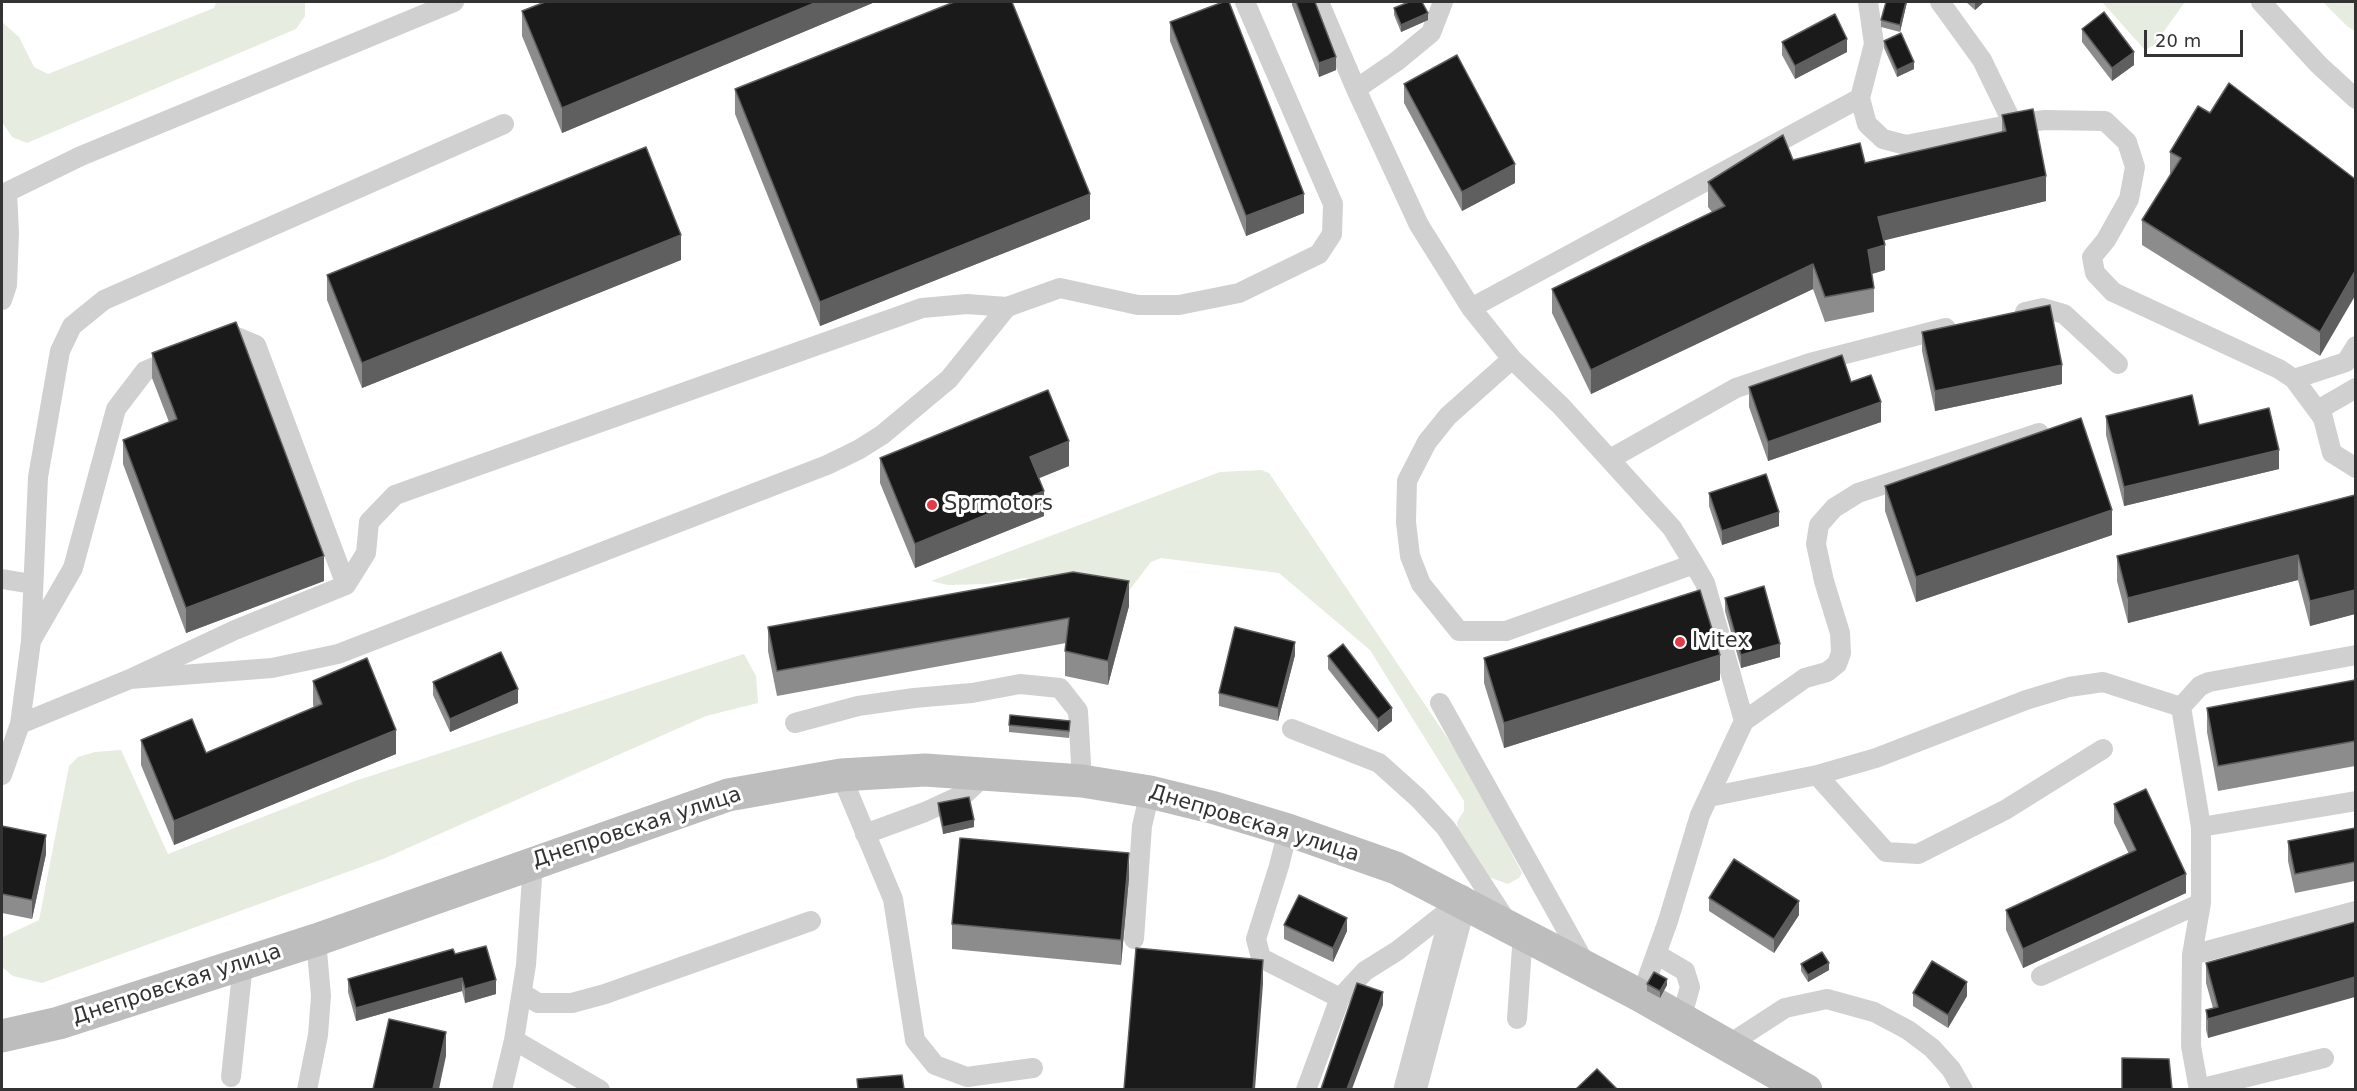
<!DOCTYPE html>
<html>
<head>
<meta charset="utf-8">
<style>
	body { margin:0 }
	#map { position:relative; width:2357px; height:1091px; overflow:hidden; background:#fff; font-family:"DejaVu Sans",sans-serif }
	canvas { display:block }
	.frame { position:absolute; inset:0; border:3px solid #333; pointer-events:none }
	.scale { position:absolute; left:2144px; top:30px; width:99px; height:27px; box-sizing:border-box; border:3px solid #333; border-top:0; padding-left:8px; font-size:18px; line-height:21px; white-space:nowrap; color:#333; -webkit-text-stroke:4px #fff; paint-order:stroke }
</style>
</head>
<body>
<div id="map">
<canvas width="2357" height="1091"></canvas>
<div class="frame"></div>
<div class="scale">20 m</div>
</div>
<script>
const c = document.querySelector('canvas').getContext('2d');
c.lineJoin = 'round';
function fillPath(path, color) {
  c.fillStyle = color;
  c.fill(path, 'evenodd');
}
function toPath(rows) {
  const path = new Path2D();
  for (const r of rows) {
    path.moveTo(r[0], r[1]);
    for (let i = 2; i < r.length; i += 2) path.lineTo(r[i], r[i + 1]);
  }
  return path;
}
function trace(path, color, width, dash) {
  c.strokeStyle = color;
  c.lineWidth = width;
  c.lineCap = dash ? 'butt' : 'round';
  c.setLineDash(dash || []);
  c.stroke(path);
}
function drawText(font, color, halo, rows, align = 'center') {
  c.font = font + ' "DejaVu Sans",sans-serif';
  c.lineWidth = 6;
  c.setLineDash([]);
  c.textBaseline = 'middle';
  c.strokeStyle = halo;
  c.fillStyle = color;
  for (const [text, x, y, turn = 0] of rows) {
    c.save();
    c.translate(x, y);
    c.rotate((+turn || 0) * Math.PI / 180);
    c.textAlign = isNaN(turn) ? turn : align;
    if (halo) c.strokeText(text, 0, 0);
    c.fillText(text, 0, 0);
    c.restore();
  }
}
const green = toPath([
	[216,2,305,2,305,16,296,29,27,143,12,137,2,122,2,22,19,37,34,67,48,74,214,8],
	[2102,2,2185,2,2154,45,2145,50],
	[2323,2,2355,2,2355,31,2347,26],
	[1261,470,1269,473,1465,764,1522,873,1519,878,1508,884,1486,876,1458,836,1457,822,1464,811,1464,801,1370,650,1279,573,1161,558,1151,562,1128,592,1053,589,1025,578,987,584,948,585,931,581,1220,472],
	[744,654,756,676,758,703,706,716,383,859,42,983,13,976,2,967,3,937,39,920,69,766,78,757,95,752,121,750,168,854,355,781]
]);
const lane = toPath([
	[1319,2,1356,89],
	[1443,2,1431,33,1397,61,1356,89,1419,225,1471,308,1512,359,1561,406,1672,528,1694,564,1705,583,1744,721,1700,815,1668,921,1641,996],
	[1868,2,1874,44,1860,98,1867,124,1883,139,1906,145,2013,124,2045,120,2105,121,2127,142,2135,167,2129,199,2106,240,2092,257,2095,273,2113,292,2279,369,2294,379,2323,418,2332,453,2356,468],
	[1940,2,1982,60,2013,124],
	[2261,2,2319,65,2356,99],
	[2,300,7,285,9,233,7,192,81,156,454,2],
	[1471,308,1860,98],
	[2025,312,2043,308,2064,314,2118,364],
	[218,342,234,336,256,345,346,585],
	[1512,359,1448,416,1427,442,1407,481,1406,522,1410,556,1421,584,1459,631,1506,631,1694,564],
	[2294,379,2346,362,2356,346],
	[2318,410,2356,388],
	[1610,459,1736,388,1810,363,1946,328],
	[2,579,32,584],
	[32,639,73,568,116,409,145,371,176,358],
	[130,679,235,630,346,585,366,553,369,522,395,495,922,308,967,304,1007,307,1060,288,1138,305,1179,305,1239,293,1319,254,1332,234,1333,204,1245,2],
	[1440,703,1586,965],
	[1744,721,1805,678,1827,672,1837,664,1841,653,1840,633,1824,581,1816,544,1819,525,1834,508,1858,493,2039,433],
	[795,723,858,706,914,698,972,693,1020,684,1060,688,1078,711,1082,781],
	[20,724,31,641,38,477,60,351,72,326,104,300,504,124],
	[1292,729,1379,763,1418,798,1446,828,1507,922],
	[2103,749,2005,810,1918,854,1886,852,1817,775,1876,758,2026,700,2069,687,2103,682,2181,707],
	[2,775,20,724,130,679,272,668,338,654,827,465,858,450,882,435,949,379,1007,307],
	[841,775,893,899,915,1040,935,1065,967,1077,1033,1068],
	[1709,797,1817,775],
	[2201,827,2356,801],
	[1288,830,1279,866,1256,939,1261,958,1340,998],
	[865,834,925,812,966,793,986,774],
	[1134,939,1142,826,1150,792],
	[1656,954,1685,971,1690,987,1681,1019],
	[2192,955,2356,911],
	[2041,976,2201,903],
	[522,993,538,1003,572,1003,605,994,811,921],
	[1517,1019,1523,933],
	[514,1040,600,1090],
	[1728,1045,1785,1008,1827,999,1874,1012,1908,1030,1932,1048,1951,1069,1963,1090],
	[231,1077,243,964],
	[2199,1089,2324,1058],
	[307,1090,318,1035,321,996,316,940],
	[502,1090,514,1040,526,965,533,863],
	[1306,1090,1340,998,1365,971,1397,951,1458,903],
	[2199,1090,2191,1046,2192,955,2201,903,2201,827,2181,707,2200,686,2209,682,2356,655]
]);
const street = toPath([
	[1410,1090,1460,901]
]);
const secondary = toPath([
	[2,1036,59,1023,316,940,728,795,841,775,925,770,1082,781,1150,792,1215,808,1288,830,1396,868,1641,996,1806,1090]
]);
const wall = toPath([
	[545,2,875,2,562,133,522,36,522,11],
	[1292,2,1315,2,1336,70,1319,77,1292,5],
	[1907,2,1900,32,1881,27,1881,20],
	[1966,2,1984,2,1975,10],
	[1394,8,1428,20,1401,32,1394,15],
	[1170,22,1304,213,1246,236,1170,41],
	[2082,29,2134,65,2112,81,2082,42],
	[1884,41,1914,69,1897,77,1884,48],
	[1782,42,1847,52,1795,79,1782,55],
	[1404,84,1515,183,1462,211,1404,103],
	[735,89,1090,219,820,326,735,114],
	[2210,113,2355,179,2320,356,2142,245,2142,220,2170,177,2170,152],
	[2002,115,2046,201,1883,240,1885,270,1872,274,1874,288,1874,312,1825,322,1813,289,1591,394,1552,313,1552,289,1712,212,1708,207,1708,182,1793,160,1865,163,2002,132],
	[681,260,362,388,327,300,327,275],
	[1922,332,2062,384,1935,411,1922,351],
	[152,353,324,581,186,633,123,464,123,440,169,422,152,378],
	[1851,382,1881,422,1768,461,1749,407,1749,387],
	[2106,416,2199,425,2279,469,2124,506,2106,435],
	[880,458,1069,466,1038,478,1044,516,915,568,880,483],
	[1885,486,2112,535,1916,602,1885,511],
	[1709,493,1779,526,1722,545,1709,506],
	[2355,495,2355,614,2310,626,2298,580,2128,623,2117,581,2117,556],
	[1725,598,1780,657,1741,668,1725,611],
	[1129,606,1108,685,1065,676,1065,651,1066,643,777,696,768,651,768,627],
	[1295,655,1278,721,1219,706,1219,693],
	[1328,656,1392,721,1378,732,1328,669],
	[1484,658,1720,680,1504,748,1484,683],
	[2355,680,2355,766,2218,791,2207,732,2207,708],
	[313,681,396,754,174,845,141,765,141,740,206,753,314,708,313,705],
	[433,682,518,703,450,732,433,695],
	[1009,725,1070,727,1069,738,1009,732],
	[938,803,974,827,943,834,938,810],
	[2114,804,2186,893,2023,968,2006,930,2006,910,2129,854,2114,823],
	[2,826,46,854,32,919,2,913],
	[2355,828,2355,881,2295,893,2288,861,2288,841],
	[1129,878,1121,965,952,949,952,924],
	[1709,898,1799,915,1774,953,1709,911],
	[2355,922,2208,1038,2206,1030,2206,1010,2213,1008,2206,983,2206,963],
	[1284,925,1347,931,1333,962,1284,939],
	[455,954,496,994,465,1003,462,991,356,1021,348,992,348,979],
	[1801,964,1829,970,1808,982,1801,971],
	[1647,984,1667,985,1660,998,1647,991],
	[1913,993,1967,996,1948,1028,1913,1006]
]);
const shadedWall = toPath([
	[817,2,875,2,562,133,562,108],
	[1906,2,1907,2,1900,32,1900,25],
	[1975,2,1984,2,1975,10],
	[1428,13,1428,20,1401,32,1401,25],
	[1847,39,1847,52,1795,79,1795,66],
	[2134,52,2134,65,2112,81,2112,68],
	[1336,57,1336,70,1319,77,1319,63],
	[1914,62,1914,69,1897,77,1897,70],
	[1515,164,1515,183,1462,211,1462,192],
	[2046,176,2046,201,1878,242,1878,217],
	[1090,194,1090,219,820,326,820,302],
	[1304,194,1304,213,1246,236,1246,216],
	[681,235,681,260,362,388,362,363],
	[1885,245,1885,270,1868,275,1868,250],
	[1813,264,1813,289,1591,394,1591,370],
	[2355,271,2355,296,2320,356,2320,332],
	[2062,365,2062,384,1935,411,1935,391],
	[1881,402,1881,422,1768,461,1768,442],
	[1069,441,1069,466,1030,482,1030,457],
	[2279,450,2279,469,2124,506,2124,487],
	[1044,491,1044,516,915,568,915,544],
	[2112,510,2112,535,1916,602,1916,577],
	[1779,512,1779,526,1722,545,1722,531],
	[2298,555,2298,580,2128,623,2128,598],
	[324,556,324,581,186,633,186,608],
	[1129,581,1129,606,1108,685,1108,661],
	[2355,590,2355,614,2310,626,2310,601],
	[1295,642,1295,655,1278,721,1278,708],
	[1780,644,1780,657,1741,668,1741,655],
	[1720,655,1720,680,1504,748,1504,723],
	[518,689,518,703,450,732,450,719],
	[1392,708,1392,721,1378,732,1378,719],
	[396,730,396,754,174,845,174,821],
	[974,820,974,827,943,834,943,827],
	[46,835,46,854,32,919,32,900],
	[1129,853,1129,878,1121,965,1121,940],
	[2186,874,2186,893,2023,968,2023,949],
	[1799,901,1799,915,1774,953,1774,939],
	[1347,918,1347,931,1333,962,1333,948],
	[1263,960,1263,984,1255,1089,1253,1089],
	[1829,963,1829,970,1808,982,1808,975],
	[2355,977,2355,997,2208,1038,2208,1019],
	[462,978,462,991,356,1021,356,1008],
	[1667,979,1667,985,1660,998,1660,991],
	[496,980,496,994,465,1003,465,989],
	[1967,982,1967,996,1948,1028,1948,1015],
	[1383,992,1383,1005,1352,1089,1347,1089],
	[446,1032,446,1056,439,1089,433,1089]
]);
const building = toPath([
	[545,2,817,2,562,108,522,11,545,2],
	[954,2,1012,2,1090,194,820,302,735,89,954,2],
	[1223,2,1229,2,1304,194,1246,216,1170,22,1223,2],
	[1296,2,1315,2,1336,57,1319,63,1296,2],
	[1409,2,1422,2,1428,13,1401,25,1394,8,1409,2],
	[1886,2,1906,2,1900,25,1881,20,1886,2],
	[2104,12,2134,52,2112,68,2082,29,2104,12],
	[1835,14,1847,39,1795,66,1782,42,1835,14],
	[1901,33,1914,62,1897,70,1884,41,1901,33],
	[1457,55,1515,164,1462,192,1404,84,1457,55],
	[2229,83,2355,179,2355,271,2320,332,2142,220,2181,158,2170,152,2198,106,2210,113,2229,83],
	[2033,109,2046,176,1878,217,1885,245,1868,250,1874,288,1825,297,1813,264,1591,370,1552,289,1725,206,1708,182,1783,135,1793,160,1860,143,1865,163,2006,131,2002,115,2033,109],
	[646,147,681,235,362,363,327,275,646,147],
	[2050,305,2062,365,1935,391,1922,332,2050,305],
	[236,322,324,556,186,608,123,440,177,419,152,353,236,322],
	[1842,355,1851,382,1871,375,1881,402,1768,442,1749,387,1842,355],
	[1048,390,1069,441,1030,457,1044,491,915,544,880,458,1048,390],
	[2192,395,2199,425,2269,408,2279,450,2124,487,2106,416,2192,395],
	[2081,418,2112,510,1916,577,1885,486,2081,418],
	[1766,474,1779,512,1722,531,1709,493,1766,474],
	[2355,495,2355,590,2310,601,2298,555,2128,598,2117,556,2355,495],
	[1073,572,1129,581,1108,661,1065,651,1069,618,777,671,768,627,1073,572],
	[1764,586,1780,644,1741,655,1725,598,1764,586],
	[1700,590,1720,655,1504,723,1484,658,1700,590],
	[1235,627,1295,642,1278,708,1219,693,1235,627],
	[1343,644,1392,708,1378,719,1328,656,1343,644],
	[501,652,518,689,450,719,433,682,501,652],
	[367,658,396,730,174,821,141,740,192,719,206,753,322,704,313,681,367,658],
	[2355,680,2355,741,2218,766,2207,708,2355,680],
	[1010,715,1070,721,1069,731,1009,725,1010,715],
	[2146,789,2186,874,2023,949,2006,910,2136,850,2114,804,2146,789],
	[969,797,974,820,943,827,938,803,969,797],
	[2,826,46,835,32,900,2,894,2,826],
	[2355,828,2355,862,2295,874,2288,841,2355,828],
	[960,838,1129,853,1121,940,952,924,960,838],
	[1734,859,1799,901,1774,939,1709,898,1734,859],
	[1299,895,1347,918,1333,948,1284,925,1299,895],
	[2355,922,2355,977,2208,1019,2206,1010,2218,1007,2206,963,2355,922],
	[486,946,496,980,465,989,462,978,356,1008,348,979,453,949,455,954,486,946],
	[1136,948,1263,960,1253,1089,1124,1089,1136,948],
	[1822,952,1829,963,1808,975,1801,964,1822,952],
	[1932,961,1967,982,1948,1015,1913,993,1932,961],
	[1654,972,1667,979,1660,991,1647,984,1654,972],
	[1357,983,1383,992,1347,1089,1321,1089,1357,983],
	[389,1019,446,1032,433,1089,373,1089,389,1019],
	[2122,1058,2169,1059,2172,1089,2122,1089,2122,1058],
	[1597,1069,1617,1089,1576,1089,1597,1069],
	[902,1075,904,1089,858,1089,857,1079,902,1075]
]);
const markers = [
	[932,505,6,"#e63946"],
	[1680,642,6,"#e63946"]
];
const poiNames = [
	["Sprmotors",944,505],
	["Ivitex",1692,642]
];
const streetNames = [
	["Днепровская улица",1254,824,17],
	["Днепровская улица",637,828,-18],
	["Днепровская улица",177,985,-18]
];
fillPath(green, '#e6ecdf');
trace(lane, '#d0d0d0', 20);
trace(street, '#d0d0d0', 33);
trace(secondary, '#bdbdbd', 33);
fillPath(wall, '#8c8c8c');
fillPath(shadedWall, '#5f5f5f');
fillPath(building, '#1a1a1a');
trace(building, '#5f5f5f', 1.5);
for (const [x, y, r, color] of markers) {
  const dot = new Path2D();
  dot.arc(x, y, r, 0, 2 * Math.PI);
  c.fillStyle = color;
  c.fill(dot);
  trace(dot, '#fff', 2);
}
drawText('21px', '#333', '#fff', poiNames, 'left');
drawText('21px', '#333', '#fff', streetNames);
</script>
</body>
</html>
